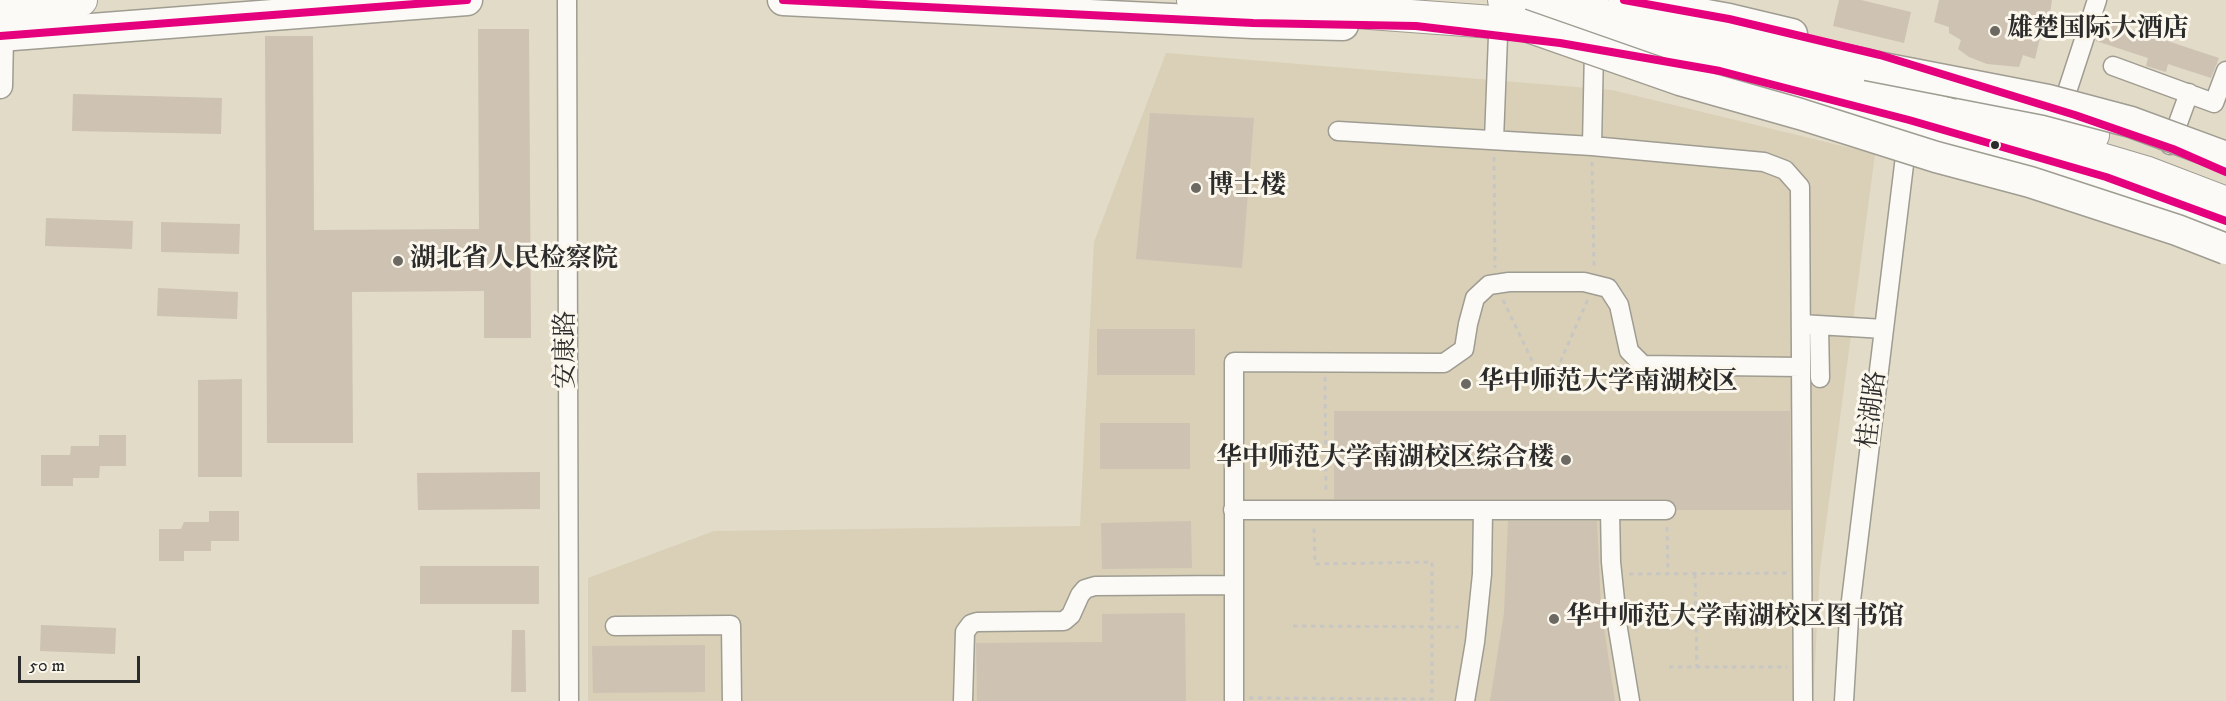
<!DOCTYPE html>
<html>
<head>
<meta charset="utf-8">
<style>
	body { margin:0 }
	#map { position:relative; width:2226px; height:701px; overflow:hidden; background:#e2dbc8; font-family:"IM FELL DW Pica",serif }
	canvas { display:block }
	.scale { position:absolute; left:18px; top:656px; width:122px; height:27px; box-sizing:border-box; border:3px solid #2b2b2b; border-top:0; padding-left:8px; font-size:18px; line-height:21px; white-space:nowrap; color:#2b2b2b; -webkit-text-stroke:4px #fbf7ec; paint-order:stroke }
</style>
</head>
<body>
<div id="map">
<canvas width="2226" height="701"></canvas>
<div class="scale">50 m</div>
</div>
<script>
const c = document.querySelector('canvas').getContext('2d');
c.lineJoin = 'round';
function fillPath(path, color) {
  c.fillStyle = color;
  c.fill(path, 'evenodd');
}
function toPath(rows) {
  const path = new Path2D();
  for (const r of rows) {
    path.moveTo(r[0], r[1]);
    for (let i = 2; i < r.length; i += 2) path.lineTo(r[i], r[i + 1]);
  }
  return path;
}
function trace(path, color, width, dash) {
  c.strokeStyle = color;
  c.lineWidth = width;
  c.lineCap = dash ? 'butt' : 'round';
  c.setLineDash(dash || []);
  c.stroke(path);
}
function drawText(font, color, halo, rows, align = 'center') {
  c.font = font + ' "IM FELL DW Pica","Noto Serif SC",serif';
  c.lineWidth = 6;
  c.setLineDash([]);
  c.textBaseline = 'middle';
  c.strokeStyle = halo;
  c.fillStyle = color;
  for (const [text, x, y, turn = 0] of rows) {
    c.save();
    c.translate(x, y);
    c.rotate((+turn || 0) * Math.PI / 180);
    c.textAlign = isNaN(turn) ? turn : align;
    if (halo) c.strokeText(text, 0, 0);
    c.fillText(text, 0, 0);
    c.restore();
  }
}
const built = toPath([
	[1166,53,1612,90,1875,154,1820,569,1813,701,588,701,588,578,714,531,1080,526,1094,242]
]);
const building = toPath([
	[1839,0,1861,0,1911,12,1904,43,1833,26],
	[1939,0,2052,0,2049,21,2042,30,2035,59,2023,55,2019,67,1987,64,1969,57,1958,49,1961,40,1949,33,1949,27,1934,22],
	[2113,23,2219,58,2211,78,2168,64,2166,72,2146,66,2148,58,2096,41,2101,27,2110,31],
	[478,29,529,29,531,338,484,338,484,291,352,292,353,443,267,443,265,36,313,36,314,230,479,229],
	[73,94,222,98,221,134,72,131],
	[1150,113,1254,118,1242,268,1136,259],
	[46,218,133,221,132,249,45,246],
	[161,222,240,224,239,254,161,252],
	[158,288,238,292,237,319,157,316],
	[1097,329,1195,329,1195,375,1097,375],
	[242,379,242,477,198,477,198,380],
	[1334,411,1790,411,1791,510,1677,510,1675,504,1666,499,1334,499],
	[1100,423,1190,423,1190,469,1100,469],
	[99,435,126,435,126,466,100,466,99,478,73,478,73,486,41,486,41,455,70,455,71,446,99,446],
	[540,472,540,509,418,510,417,473],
	[209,511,239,511,239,541,211,541,211,551,184,551,184,561,159,561,159,529,181,529,184,522,209,522],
	[1191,521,1192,568,1102,569,1101,523],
	[1508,521,1597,521,1601,608,1615,701,1490,701,1504,613],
	[420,566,539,566,539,604,420,604],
	[1185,613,1186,701,977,701,976,643,1102,642,1102,614],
	[41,625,116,628,115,654,40,651],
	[512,630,525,630,526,692,511,692],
	[705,645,705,692,593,693,592,646]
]);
const path = toPath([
	[1494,157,1495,268],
	[1592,162,1594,267],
	[1503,300,1547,392,1588,299],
	[1325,377,1326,494],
	[1667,527,1668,574],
	[1629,574,1788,573],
	[1695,574,1697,668],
	[1293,626,1459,627],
	[1669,667,1787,667],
	[1249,698,1432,699,1432,562,1315,564,1314,527]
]);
const minor = toPath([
	[567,0,569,701],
	[2113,66,2214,103,2226,71],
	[2061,110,2097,0],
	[1338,131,1592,146,1764,162,1785,170,1800,187,1803,701],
	[1494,140,1498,36],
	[2170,145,2189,93],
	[1592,146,1594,49],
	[1801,324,1884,329],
	[1819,326,1820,378],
	[1233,510,1666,510],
	[1610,510,1611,562,1618,629,1630,701],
	[615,626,731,625,732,701],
	[963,701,965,632,971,624,977,622,1064,621,1071,615,1080,595,1085,589,1095,586,1233,585],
	[1234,701,1234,362,1444,363,1464,349,1468,324,1475,298,1489,285,1509,282,1584,282,1608,288,1619,305,1629,351,1643,365,1801,367],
	[1465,701,1475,642,1482,574,1483,510],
	[1844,701,1849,617,1907,140]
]);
const tertiary = toPath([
	[0,86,1,36]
]);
const primary = toPath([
	[783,0,1253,23,1343,25],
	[1624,0,1729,19,1792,34],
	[0,36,467,0],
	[1756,81,1909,120,2106,177,2226,221]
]);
const trunk = toPath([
	[1193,0,1520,24,1703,55,1838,84,1962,118,2145,172,2226,203],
	[1504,0,1721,34,1867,65,1893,73],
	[0,7,81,0],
	[1972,96,2093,135]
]);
const primaryBridge = toPath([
	[1520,24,1680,80,1800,114,1936,157,2030,182,2177,230,2226,249],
	[1867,65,2048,100,2131,122,2226,157]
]);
const bus1 = toPath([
	[783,0,1253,23,1416,26,1560,43,1720,71,1909,120,2106,177,2226,221],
	[1624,0,1729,19,1880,55,2075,115,2173,149,2226,172],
	[0,36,467,0]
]);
const markers = [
	[1995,31,6,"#6b6962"],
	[1995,145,5,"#2b2b2b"],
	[1196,188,6,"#6b6962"],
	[398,261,6,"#6b6962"],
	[1466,384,6,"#6b6962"],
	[1566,460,6,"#6b6962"],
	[1554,619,6,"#6b6962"]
];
const poiNames = [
	["雄楚国际大酒店",2007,31],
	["博士楼",1208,188],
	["湖北省人民检察院",410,261],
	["华中师范大学南湖校区",1478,384],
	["华中师范大学南湖校区综合楼",1554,460,"right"],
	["华中师范大学南湖校区图书馆",1566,619]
];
const streetNames = [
	["安康路",568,350,-90],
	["桂湖路",1874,410,-83]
];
fillPath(built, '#d9d0b7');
fillPath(building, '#cec2b3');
trace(minor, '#9f9c91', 21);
trace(tertiary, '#9f9c91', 27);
trace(primary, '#9f9c91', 33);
trace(trunk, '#9f9c91', 34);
trace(path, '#c8c6c2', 3, [4.5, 4.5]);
trace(minor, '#fbfaf7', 18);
trace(tertiary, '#fbfaf7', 24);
trace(primary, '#fbfaf7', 30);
trace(trunk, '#fbfaf7', 32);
trace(primaryBridge, '#9f9c91', 33, []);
trace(primaryBridge, '#fbfaf7', 30);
trace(bus1, '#e5007d', 8);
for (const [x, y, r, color] of markers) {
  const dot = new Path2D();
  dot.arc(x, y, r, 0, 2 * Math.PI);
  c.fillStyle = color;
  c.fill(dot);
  trace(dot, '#fbf7ec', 2);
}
drawText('bold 26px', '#2b2b2b', '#fbf7ec', poiNames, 'left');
drawText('26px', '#2b2b2b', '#fbf7ec', streetNames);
</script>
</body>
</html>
